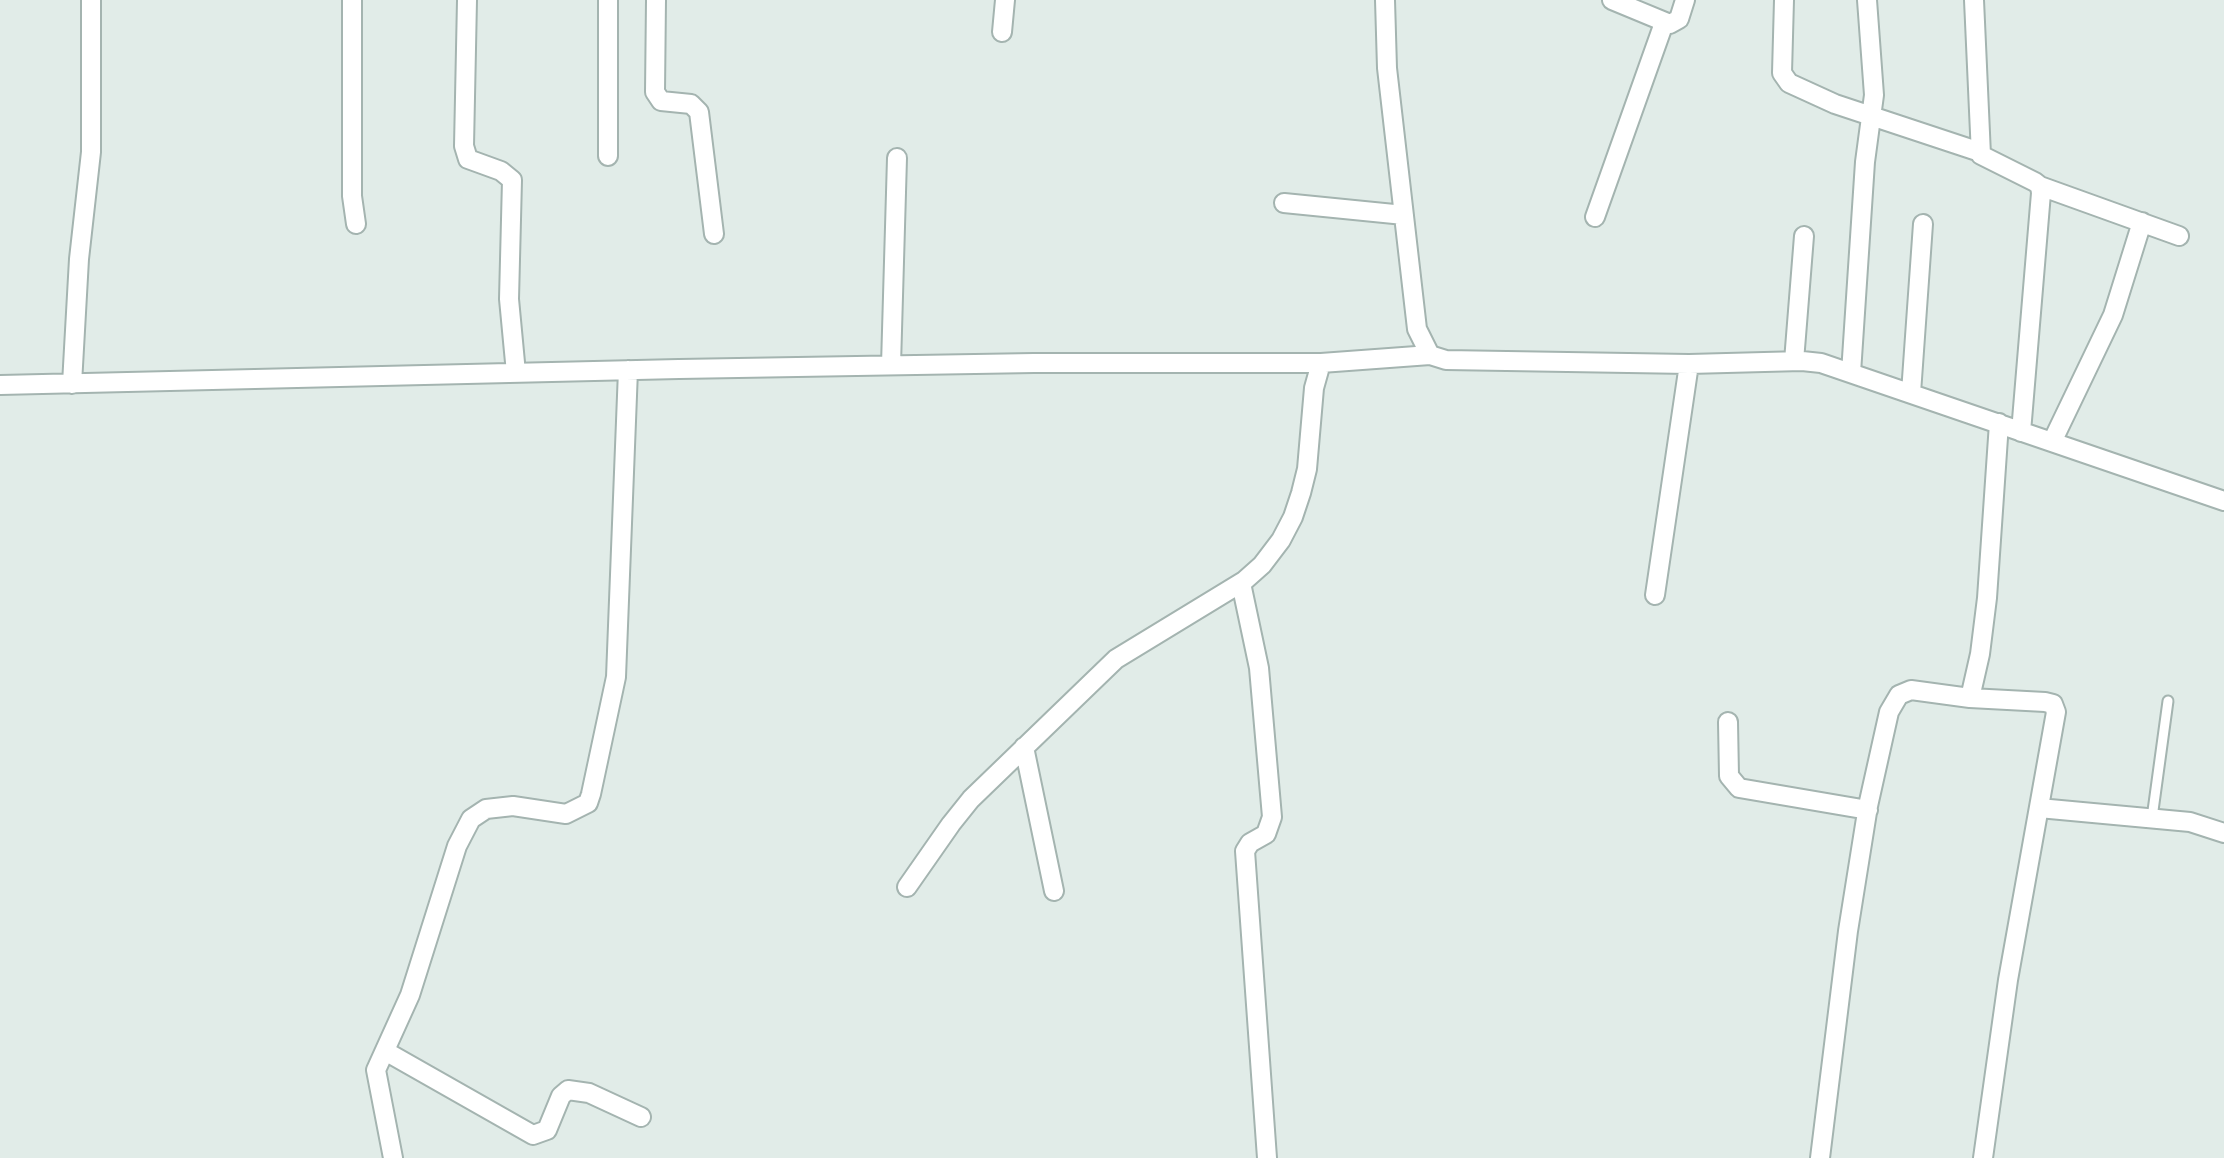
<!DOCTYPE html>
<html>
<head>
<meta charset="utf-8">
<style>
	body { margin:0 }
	canvas { display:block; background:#e1ece8 }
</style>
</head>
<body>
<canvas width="2224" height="1158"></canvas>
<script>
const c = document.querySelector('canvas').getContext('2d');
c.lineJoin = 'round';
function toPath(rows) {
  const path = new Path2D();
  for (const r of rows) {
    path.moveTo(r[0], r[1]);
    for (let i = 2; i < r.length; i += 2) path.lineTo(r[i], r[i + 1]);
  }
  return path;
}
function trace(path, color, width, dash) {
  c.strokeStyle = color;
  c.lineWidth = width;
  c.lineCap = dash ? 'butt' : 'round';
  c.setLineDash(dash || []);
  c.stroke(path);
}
const service = toPath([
	[2152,818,2168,701]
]);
const minor = toPath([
	[352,0,352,196,356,224],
	[467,0,464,146,468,159,501,171,512,180,509,299,516,373],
	[656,0,655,92,661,101,691,104,699,112,714,234],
	[1385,0,1387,68,1417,329,1430,355,1446,360,1689,364,1802,361,1821,363,2224,501],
	[1612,0,1670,24,1679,19,1685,0],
	[1784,0,1782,73,1789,83,1835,104,1980,152],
	[1974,0,1981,155,2035,182,2040,186,2041,193,2021,432],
	[1002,32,1005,0],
	[608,156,608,0],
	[2040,186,2179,236],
	[1284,203,1404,215],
	[1595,217,1664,23],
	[1794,361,1804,236],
	[891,365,897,158],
	[1851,373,1865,162,1874,95,1867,0],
	[72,384,79,259,91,152,91,0],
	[0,385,679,369,1034,363,1321,363,1430,355],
	[1911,393,1923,224],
	[2052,442,2113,315,2142,222],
	[1241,583,1259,668,1272,817,1266,834,1250,843,1245,851,1267,1158],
	[1655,595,1689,364],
	[1728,722,1729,776,1739,788,1868,810],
	[1024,747,1054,891],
	[2039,808,2190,822,2224,833],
	[907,887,951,824,971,799,1116,659,1244,581,1262,565,1281,540,1293,517,1301,493,1307,469,1314,388,1321,363],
	[385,1051,533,1135,547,1130,561,1096,568,1090,589,1093,641,1117],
	[393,1158,376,1070,410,995,457,846,471,819,486,809,513,806,566,814,588,803,591,794,616,677,628,370],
	[1820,1158,1848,931,1868,806,1889,712,1899,695,1911,690,1970,698],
	[1983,1158,2008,980,2056,712,2053,704,2045,702,1970,698,1980,654,1987,598,1999,423]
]);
trace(service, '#a4b4b0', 13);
trace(minor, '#a4b4b0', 22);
trace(service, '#fff', 9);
trace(minor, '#fff', 18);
</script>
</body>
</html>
